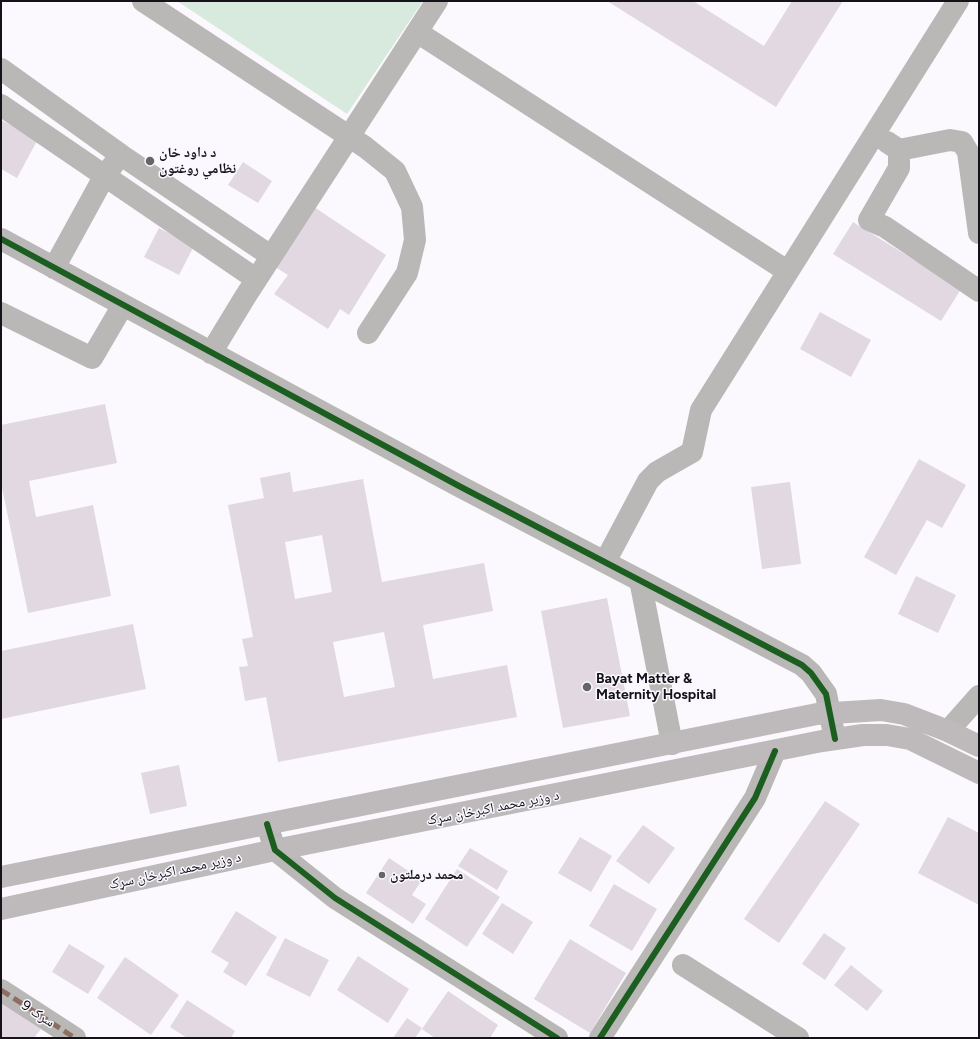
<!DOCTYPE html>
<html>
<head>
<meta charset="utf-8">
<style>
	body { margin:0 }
	#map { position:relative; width:980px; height:1039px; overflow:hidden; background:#fbf9fe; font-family:Figtree,sans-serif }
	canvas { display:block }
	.frame { position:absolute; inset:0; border:2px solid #151319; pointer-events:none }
</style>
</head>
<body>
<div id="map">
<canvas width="980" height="1039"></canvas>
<div class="frame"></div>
</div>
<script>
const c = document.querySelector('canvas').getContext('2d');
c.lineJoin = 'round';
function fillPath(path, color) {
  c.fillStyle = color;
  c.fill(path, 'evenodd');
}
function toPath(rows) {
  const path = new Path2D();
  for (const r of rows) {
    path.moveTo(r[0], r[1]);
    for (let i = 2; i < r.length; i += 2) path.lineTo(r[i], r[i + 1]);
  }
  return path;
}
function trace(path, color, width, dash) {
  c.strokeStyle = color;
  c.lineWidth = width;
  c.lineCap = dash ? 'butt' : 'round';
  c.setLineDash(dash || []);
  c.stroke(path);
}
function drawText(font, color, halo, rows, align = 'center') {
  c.font = font + ' Figtree,"Noto Naskh Arabic",sans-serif';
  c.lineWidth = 3;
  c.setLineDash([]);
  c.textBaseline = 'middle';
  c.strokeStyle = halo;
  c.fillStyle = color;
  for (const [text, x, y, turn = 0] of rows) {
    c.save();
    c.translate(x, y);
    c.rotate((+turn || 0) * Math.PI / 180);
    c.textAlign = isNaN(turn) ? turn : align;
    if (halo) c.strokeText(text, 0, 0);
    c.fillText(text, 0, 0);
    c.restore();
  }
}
const green = toPath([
	[177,1,423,1,347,114]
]);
const building = toPath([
	[607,1,693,1,764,46,792,1,843,1,776,107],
	[1,120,38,139,17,178,1,169],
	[243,162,272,181,258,203,228,185],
	[308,203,386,255,349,315,340,309,328,329,274,294,288,275,269,263],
	[853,222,961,289,941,321,833,254],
	[159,228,194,246,179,275,144,257],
	[820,312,871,340,851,377,800,349],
	[105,404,117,463,29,481,36,517,93,505,111,596,28,613,1,483,1,425],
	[919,459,966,485,942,528,927,520,896,575,864,557],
	[290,472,293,492,363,479,382,582,484,563,493,611,423,625,433,679,507,665,517,717,278,762,266,697,245,701,239,667,248,666,242,639,253,637,228,505,264,498,260,478],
	[322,535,332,592,295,599,285,542],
	[384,632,395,687,344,697,333,642],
	[790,482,801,564,762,569,751,487],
	[916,576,956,595,938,633,898,614],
	[607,598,630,716,563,728,541,611],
	[133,624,146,689,1,719,1,651],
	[179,765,187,806,150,814,141,773],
	[825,801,860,824,779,943,744,919],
	[948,817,979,833,979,905,918,873],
	[643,825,675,848,649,884,616,861],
	[580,837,612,856,591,892,558,873],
	[470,848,508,871,497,890,458,866],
	[389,858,422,880,412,895,426,904,413,924,366,893],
	[457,869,500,897,467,947,425,919],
	[614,884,657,909,632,951,589,926],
	[502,903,533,922,513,954,482,934],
	[236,911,277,937,246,986,223,972,229,963,211,952],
	[824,933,846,948,825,980,802,964],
	[285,938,329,960,310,997,266,975],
	[570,939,626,973,590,1033,534,999],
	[69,944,105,966,88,994,52,972],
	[358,956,409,989,388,1023,337,990],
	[125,957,179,995,151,1035,97,998],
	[851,965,883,991,867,1011,834,985],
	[448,991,498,1025,490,1038,435,1038,422,1029],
	[1,1000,41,1029,34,1038,1,1038],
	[187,1000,235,1031,231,1038,187,1038,170,1027],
	[407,1018,422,1028,415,1038,393,1038]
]);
const minor = toPath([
	[143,1,365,147,395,171,412,207,415,240,407,273,368,333],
	[417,32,787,271],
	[1,69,121,155,271,256],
	[1,105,256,279],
	[887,142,899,150,950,140,962,142,968,152,979,233],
	[899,150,899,168,869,220,885,227,979,291],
	[1,239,459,486,802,665,811,673,826,694,835,739],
	[54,268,105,175,113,165],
	[1,313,92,358,123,305],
	[211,353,245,297,437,1],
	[605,562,648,481,657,472,692,452,701,410,958,1],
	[640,580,672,744],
	[948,731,979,696],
	[267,824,275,850,335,898,557,1038],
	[683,965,798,1038],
	[1,990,75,1038],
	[600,1038,755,798,775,751]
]);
const major = toPath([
	[1,877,817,714,881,710,904,714,948,731,979,746],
	[1,909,275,850,822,741,863,735,887,735,910,739,979,773]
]);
const quiet = toPath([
	[1,990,75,1038]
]);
const cycleway = toPath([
	[1,239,459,486,802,665,811,673,826,694,835,739],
	[267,824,275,850,335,898,557,1038],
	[600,1038,755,798,775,751]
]);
const markers = [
	[150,161,5,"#666469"],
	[587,687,5,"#666469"],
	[382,875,4,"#666469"]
];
const poiNames = [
	["د داود خان",159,153],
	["نظامي روغتون",159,169],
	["Bayat Matter &",596,679],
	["Maternity Hospital",596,695],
	["محمد درملتون",390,875]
];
const streetNames = [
	["د وزیر محمد اکبرخان سړک",493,808,-11],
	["د وزیر محمد اکبرخان سړک",175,871,-12],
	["سرک 9",38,1014,33]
];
fillPath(green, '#d8eade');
fillPath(building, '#e1d8e1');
trace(minor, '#bab8b7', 22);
trace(major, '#bebabb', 22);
trace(quiet, '#8d6e63', 5, [10, 5]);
trace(cycleway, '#1b5e20', 6);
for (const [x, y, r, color] of markers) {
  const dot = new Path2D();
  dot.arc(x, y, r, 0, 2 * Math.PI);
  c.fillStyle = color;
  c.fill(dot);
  trace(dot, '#faf8ff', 1.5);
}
drawText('bold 14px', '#151319', '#faf8ff', poiNames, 'left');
drawText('14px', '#151319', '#faf8ff', streetNames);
</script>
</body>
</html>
